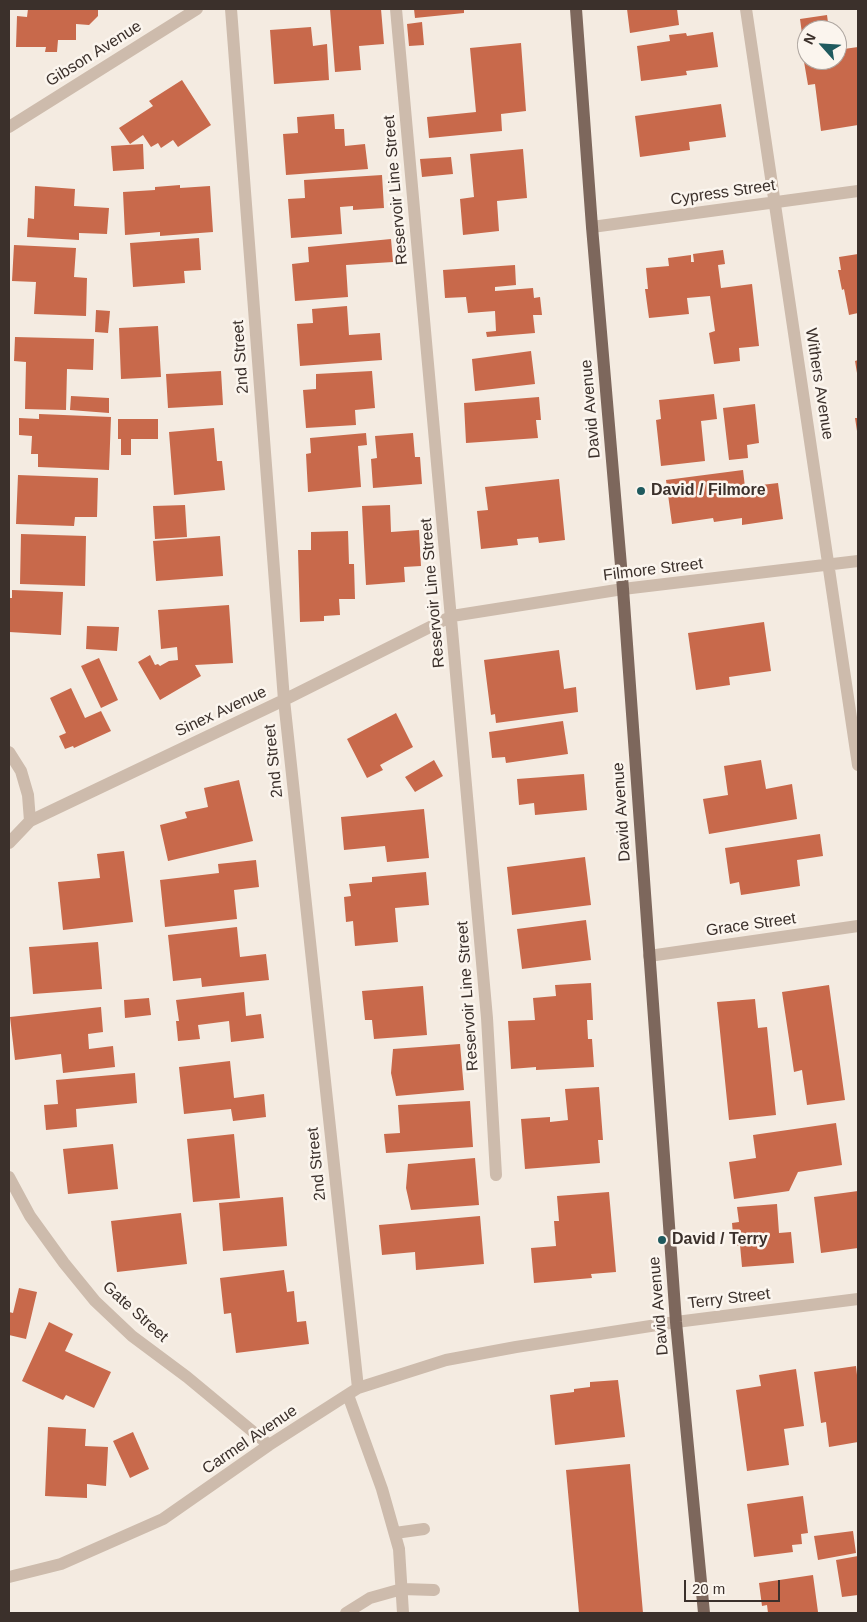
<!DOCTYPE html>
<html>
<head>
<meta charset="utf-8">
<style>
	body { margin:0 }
	#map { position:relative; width:867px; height:1622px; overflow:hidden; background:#f4ebe1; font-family:Helvetica,sans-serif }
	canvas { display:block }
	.frame { position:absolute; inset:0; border:10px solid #3b302b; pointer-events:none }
	.north { position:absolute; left:797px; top:20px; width:50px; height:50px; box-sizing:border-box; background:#fbf5ee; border:1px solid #aea6a0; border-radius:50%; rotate:296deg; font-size:14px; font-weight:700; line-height:20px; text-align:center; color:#3b302b }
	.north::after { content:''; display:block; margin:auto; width:18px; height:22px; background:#1f5a5e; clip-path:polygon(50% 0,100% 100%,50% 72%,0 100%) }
	.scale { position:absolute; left:684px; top:1580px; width:96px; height:22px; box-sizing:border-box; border:2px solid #3b302b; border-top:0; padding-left:6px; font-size:15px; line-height:18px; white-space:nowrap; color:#3b302b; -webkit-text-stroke:4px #fbf5ee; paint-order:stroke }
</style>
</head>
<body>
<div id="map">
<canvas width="867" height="1622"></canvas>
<div class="frame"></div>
<div class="north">N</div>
<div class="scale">20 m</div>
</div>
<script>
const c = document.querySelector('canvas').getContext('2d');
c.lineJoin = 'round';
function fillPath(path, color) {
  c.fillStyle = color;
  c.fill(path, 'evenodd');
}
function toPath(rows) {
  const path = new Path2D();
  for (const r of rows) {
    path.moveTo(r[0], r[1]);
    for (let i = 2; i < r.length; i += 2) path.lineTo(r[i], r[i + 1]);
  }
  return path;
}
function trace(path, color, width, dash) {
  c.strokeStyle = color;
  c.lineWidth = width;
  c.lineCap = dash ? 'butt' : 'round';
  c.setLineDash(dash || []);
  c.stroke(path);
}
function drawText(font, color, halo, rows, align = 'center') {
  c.font = font + ' Helvetica,sans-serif';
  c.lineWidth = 5;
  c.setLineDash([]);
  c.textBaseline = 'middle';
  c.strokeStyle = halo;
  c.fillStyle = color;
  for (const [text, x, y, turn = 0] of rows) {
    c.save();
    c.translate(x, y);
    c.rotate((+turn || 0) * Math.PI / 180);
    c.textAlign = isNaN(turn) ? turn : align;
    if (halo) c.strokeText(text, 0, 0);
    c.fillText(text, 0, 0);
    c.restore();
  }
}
const building = toPath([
	[28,9,98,9,98,16,89,25,76,24,76,40,58,40,57,52,45,52,46,47,16,47,17,16,27,17],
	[330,9,381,9,384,44,359,46,361,70,335,72],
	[414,9,464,9,464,13,415,18],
	[627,9,677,9,679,25,630,33],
	[827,15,829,30,807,30,807,40,803,41,800,19],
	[422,22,424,45,409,46,407,24],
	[311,27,313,46,327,44,329,80,274,84,270,30],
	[713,32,718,67,686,71,687,75,641,81,637,46,670,41,669,35,686,33,687,36],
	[521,43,526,111,501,114,502,131,429,138,427,117,476,112,470,48],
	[858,47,858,125,821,131,815,84,808,85,802,50,807,49,807,60,837,60,837,50],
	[182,80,211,125,178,147,173,140,161,148,158,143,151,147,143,135,130,144,119,128,153,106,149,101],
	[721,104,726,137,689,142,690,150,640,157,635,116],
	[334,114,335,129,344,129,345,146,365,144,368,169,286,175,283,134,298,133,297,117],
	[143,144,144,169,113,171,111,146],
	[523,149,527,198,497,201,499,231,463,235,460,199,474,197,470,154],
	[451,157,453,174,422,177,420,159],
	[382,175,384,208,353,210,353,206,340,207,342,234,291,238,288,199,305,198,304,180],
	[180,185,180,188,210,186,213,232,160,236,160,232,125,235,123,192,155,190,155,187],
	[35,186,75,189,74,206,109,208,107,234,79,233,79,240,27,237,28,218,34,219],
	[199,238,201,270,184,271,185,283,133,287,130,243],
	[391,239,393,262,346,265,348,297,295,301,292,264,309,262,308,247],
	[14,245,76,248,74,277,87,278,86,316,34,314,36,282,12,281],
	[723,250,725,264,718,265,721,288,752,284,759,346,739,348,740,361,714,364,709,333,715,331,710,296,687,298,689,314,649,318,645,289,648,289,646,268,669,266,668,258,691,255,691,262,694,262,693,254],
	[858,254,858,313,849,315,844,289,842,290,838,270,841,270,839,257],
	[515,265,516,285,495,287,495,291,533,288,534,298,540,297,542,315,533,315,535,333,487,337,486,332,496,331,495,311,468,313,466,297,445,298,443,270],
	[347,306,349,335,380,333,382,360,300,366,297,324,313,323,312,309],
	[96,310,110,311,108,333,95,332],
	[158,326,161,377,121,379,119,328],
	[15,337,94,339,93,370,67,369,66,410,25,409,26,362,14,361],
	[531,351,535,384,475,391,472,359],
	[858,360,858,373,857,373,855,361],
	[221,371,223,405,168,408,166,374],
	[372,371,375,408,355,410,356,425,306,428,303,390,316,389,316,374],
	[714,394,717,419,701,421,705,461,661,466,656,420,661,419,659,400],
	[71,396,109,398,109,413,70,410],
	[539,397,541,420,536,420,538,438,466,443,464,403],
	[755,404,759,443,747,445,748,458,729,460,723,408],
	[39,414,111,417,109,470,38,467,38,454,31,454,32,436,19,435,19,418,39,419],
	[855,418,858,418,858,431,857,431],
	[118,419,158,419,158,439,131,439,131,455,121,455,121,439,118,439],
	[214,428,217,461,222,461,225,490,174,495,169,432],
	[366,433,367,445,358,446,361,487,308,492,306,454,311,453,310,438],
	[413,433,415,457,420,457,422,484,373,488,371,459,377,458,375,436],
	[743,470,745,487,778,483,783,519,742,525,742,518,714,522,713,518,672,524,666,480],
	[18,475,98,478,97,517,75,517,74,526,16,524],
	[559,479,565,540,539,543,538,537,517,539,518,545,481,549,477,511,488,510,485,487],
	[185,505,187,537,155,539,153,506],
	[390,505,391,532,419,530,421,566,404,567,405,582,366,585,362,506],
	[348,531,349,564,354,564,355,599,339,599,340,615,324,616,324,621,300,622,298,550,311,550,311,532],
	[21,534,86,536,85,586,20,584],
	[220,536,223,576,156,581,153,541],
	[12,590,63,592,61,635,9,632,9,598,12,598],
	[229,605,233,663,195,665,201,676,160,700,138,662,150,655,155,665,158,664,160,666,169,661,178,660,177,647,161,649,158,610],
	[764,622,771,671,729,677,730,685,696,690,688,633],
	[87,626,119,627,117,651,86,649],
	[559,650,564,689,576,687,578,712,496,723,495,714,491,715,484,660],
	[99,658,118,700,101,708,81,666],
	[71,688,85,718,101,711,111,731,74,748,73,746,65,749,59,736,66,733,50,698],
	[396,713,413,747,380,765,383,770,367,778,347,739],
	[563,721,568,754,506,763,505,757,492,758,489,732],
	[434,760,443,776,415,792,405,777],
	[761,760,766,789,792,784,797,819,709,834,703,799,728,795,724,766],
	[584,774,587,810,535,815,534,803,519,805,517,779],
	[239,780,253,841,168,861,160,825,187,818,185,812,208,807,204,788],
	[424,809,429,858,387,862,385,846,344,850,341,817],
	[820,834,823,856,797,860,800,886,741,895,739,882,730,884,725,848],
	[124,851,133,922,63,930,58,882,100,878,97,854],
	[585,857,591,905,512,915,507,867],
	[256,860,259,887,234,890,237,919,165,927,160,880,219,873,218,864],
	[426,872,429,905,395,908,398,942,355,946,353,921,346,922,344,897,351,896,349,884,372,882,372,877],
	[586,920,591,960,522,969,517,929],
	[237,927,240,957,266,954,269,980,202,987,201,978,173,981,168,935],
	[98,942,102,989,33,994,29,947],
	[591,983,593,1020,587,1020,588,1039,592,1039,594,1067,536,1070,536,1067,511,1069,508,1021,535,1020,533,998,556,996,555,985],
	[829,985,845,1100,807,1105,802,1070,794,1072,782,992],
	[423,986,427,1035,374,1039,372,1020,365,1020,362,991],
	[244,992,246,1016,261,1014,264,1038,231,1042,229,1021,198,1025,200,1039,178,1041,176,1021,179,1021,176,1000],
	[149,998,151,1015,125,1018,124,1000],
	[755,999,758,1028,767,1027,776,1115,729,1120,717,1002],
	[101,1007,103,1032,88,1034,89,1049,113,1046,115,1067,63,1073,61,1054,15,1060,10,1017],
	[460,1044,464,1090,396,1096,391,1073,393,1049],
	[230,1061,234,1098,264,1094,266,1117,233,1121,231,1109,184,1114,179,1067],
	[135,1073,137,1103,76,1109,77,1127,46,1130,44,1105,58,1104,56,1080],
	[599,1087,603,1140,598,1140,600,1163,525,1169,521,1119,550,1117,550,1122,568,1120,565,1089],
	[470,1101,473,1147,386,1153,384,1134,400,1133,398,1105],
	[836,1123,842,1165,798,1172,789,1191,734,1199,729,1162,756,1158,753,1135],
	[234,1134,240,1198,193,1202,187,1139],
	[113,1144,118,1189,68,1194,63,1149],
	[475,1158,479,1205,411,1210,406,1188,408,1164],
	[858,1191,858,1248,821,1253,814,1197],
	[609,1192,616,1272,591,1274,592,1278,534,1283,531,1248,556,1246,554,1221,559,1221,557,1196],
	[283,1197,287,1246,223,1251,219,1203],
	[777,1204,779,1233,791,1232,794,1263,742,1267,740,1245,734,1246,732,1223,739,1222,737,1207],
	[181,1213,187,1264,117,1272,111,1221],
	[480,1216,484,1264,416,1270,415,1252,382,1255,379,1225],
	[284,1270,287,1292,294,1291,297,1322,306,1321,309,1344,236,1353,231,1313,224,1314,220,1278],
	[19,1288,37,1292,26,1339,9,1335,9,1312,13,1313],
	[49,1322,73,1334,65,1351,111,1372,94,1408,66,1395,63,1400,22,1381],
	[856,1366,858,1384,858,1442,829,1447,826,1422,821,1423,814,1372],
	[796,1369,804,1426,784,1429,789,1465,747,1471,736,1390,761,1386,759,1375],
	[618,1380,625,1437,555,1445,550,1395,574,1392,574,1389,590,1387,590,1382],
	[48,1427,86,1429,85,1446,108,1447,106,1486,87,1484,87,1498,45,1496],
	[133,1432,149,1469,130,1478,113,1441],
	[630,1464,643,1613,579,1613,566,1470],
	[803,1496,808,1533,801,1534,802,1544,792,1545,793,1552,754,1557,747,1504],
	[853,1531,856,1553,818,1560,814,1536],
	[858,1556,858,1595,842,1597,836,1560],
	[813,1575,818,1612,768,1613,767,1605,762,1606,759,1583]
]);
const minor = toPath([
	[231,9,284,700,358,1388],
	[396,9,487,1018,496,1175],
	[746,9,858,765],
	[9,127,197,9],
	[592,227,858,191],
	[9,752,21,771,28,795,30,821],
	[9,843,30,821,284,700,452,616,623,589,858,561],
	[649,956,858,926],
	[9,1177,30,1216,64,1263,95,1301,132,1336,187,1377,269,1445],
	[348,1395,382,1489,399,1549,403,1613],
	[395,1533,424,1529],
	[9,1577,61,1564,163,1519,269,1445,358,1388,446,1360,516,1347,676,1322,858,1299],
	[346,1613,370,1598,402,1589,434,1590]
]);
const major = toPath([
	[576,9,592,227,623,589,676,1322,704,1613]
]);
const markers = [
	[641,491,5,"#1f5a5e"],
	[662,1240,5,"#1f5a5e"]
];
const streetNames = [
	["Gibson Avenue",94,54,-32],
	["Reservoir Line Street",396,190,-95],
	["Cypress Street",723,193,-8],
	["2nd Street",241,357,-94],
	["Withers Avenue",819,384,81],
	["David Avenue",591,409,-95],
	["Filmore Street",653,570,-7],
	["Reservoir Line Street",433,593,-95],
	["Sinex Avenue",221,712,-25],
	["2nd Street",274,761,-96],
	["David Avenue",622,812,-94],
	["Grace Street",751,925,-8],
	["Reservoir Line Street",468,996,-94],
	["2nd Street",317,1164,-96],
	["Terry Street",729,1299,-7],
	["David Avenue",659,1306,-95],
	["Gate Street",135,1312,42],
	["Carmel Avenue",250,1440,-34]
];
const poiNames = [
	["David / Filmore",651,491],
	["David / Terry",672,1240]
];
fillPath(building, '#c8694b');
trace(minor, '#cdbbac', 12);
trace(major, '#7d675c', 12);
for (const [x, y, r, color] of markers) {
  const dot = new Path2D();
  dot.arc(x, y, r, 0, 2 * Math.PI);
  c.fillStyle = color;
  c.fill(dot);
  trace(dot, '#fbf5ee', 2);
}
drawText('16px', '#3b302b', '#fbf5ee', streetNames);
drawText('bold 16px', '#3b302b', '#fbf5ee', poiNames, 'left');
</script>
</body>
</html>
